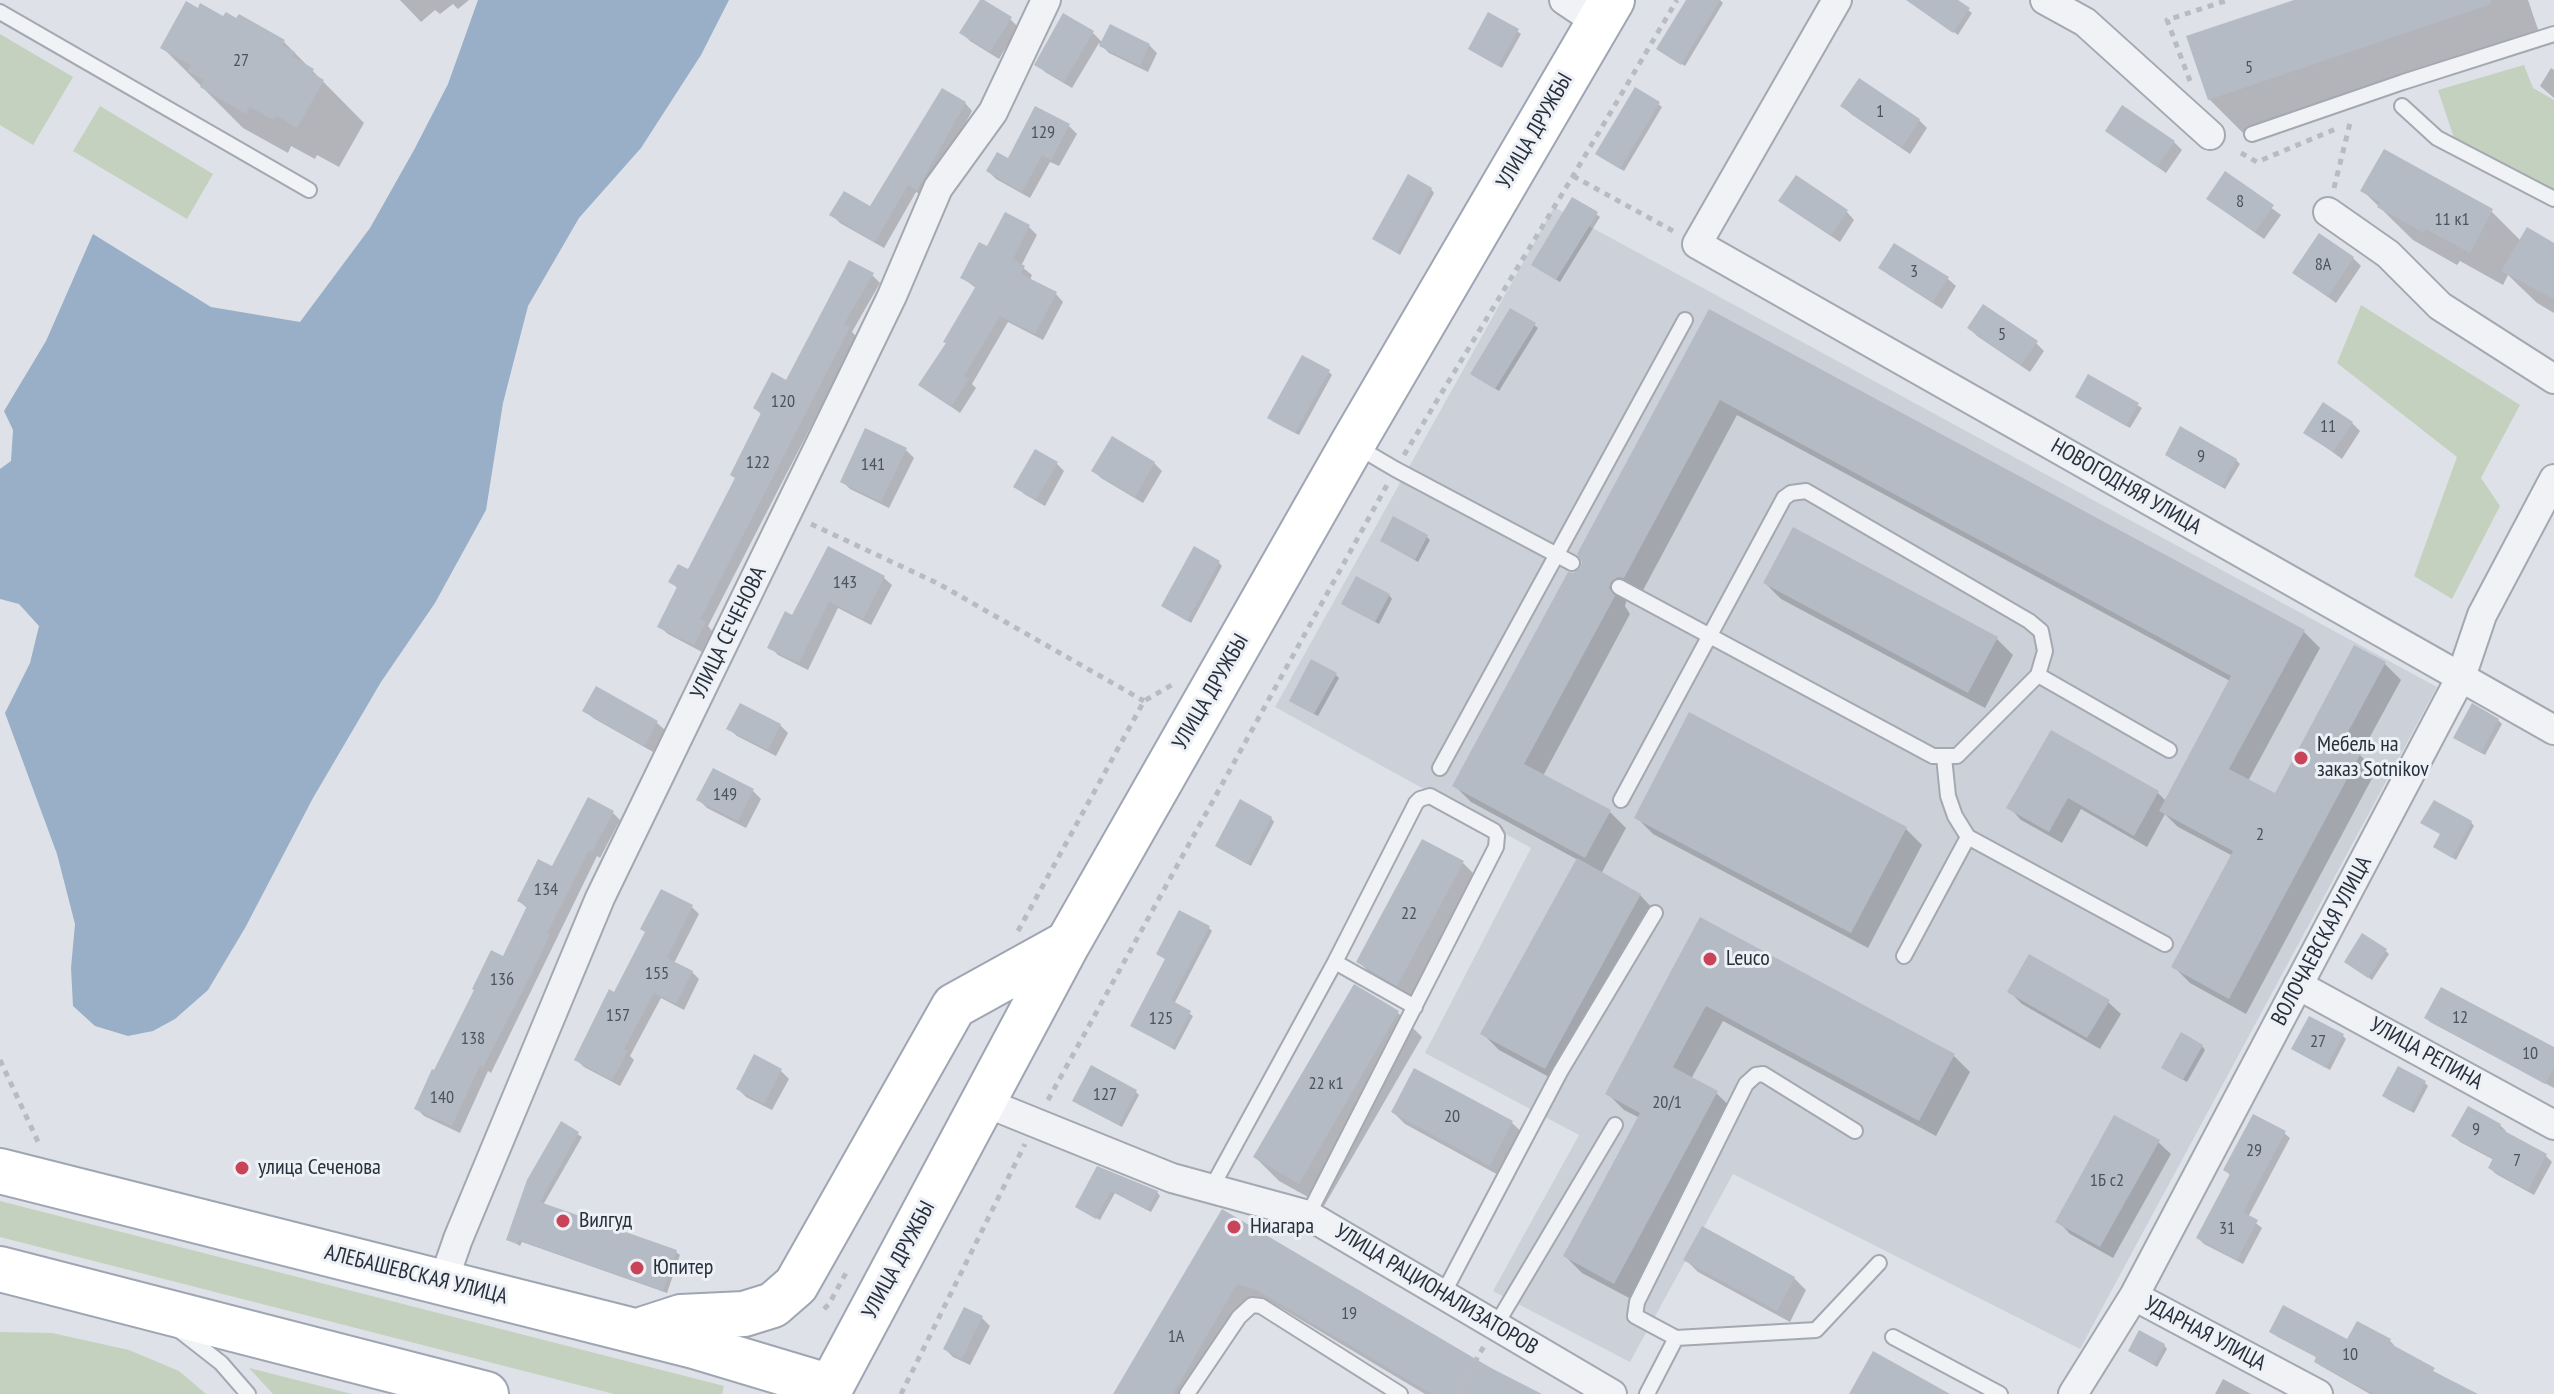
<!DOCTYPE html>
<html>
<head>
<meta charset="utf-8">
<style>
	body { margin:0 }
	canvas { display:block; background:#dee1e7 }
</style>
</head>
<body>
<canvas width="2554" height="1394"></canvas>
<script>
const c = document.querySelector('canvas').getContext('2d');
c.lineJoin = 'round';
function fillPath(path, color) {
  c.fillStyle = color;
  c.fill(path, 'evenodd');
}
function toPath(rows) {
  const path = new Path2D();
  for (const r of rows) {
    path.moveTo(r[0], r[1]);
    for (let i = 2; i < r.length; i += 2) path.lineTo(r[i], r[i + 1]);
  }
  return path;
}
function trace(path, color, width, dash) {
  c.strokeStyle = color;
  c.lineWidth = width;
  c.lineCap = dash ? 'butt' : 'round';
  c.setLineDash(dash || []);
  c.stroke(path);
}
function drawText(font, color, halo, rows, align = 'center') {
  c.font = font + ' "PT Sans Narrow",sans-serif';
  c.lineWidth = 6;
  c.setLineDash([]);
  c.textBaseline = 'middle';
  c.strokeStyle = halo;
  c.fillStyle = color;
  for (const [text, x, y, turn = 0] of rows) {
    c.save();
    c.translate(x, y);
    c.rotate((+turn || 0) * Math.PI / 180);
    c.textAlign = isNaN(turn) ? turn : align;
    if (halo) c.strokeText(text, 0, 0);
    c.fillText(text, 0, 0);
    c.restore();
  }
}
const built = toPath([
	[1554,207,2437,687,2080,1349,1733,1174,1630,1362,1493,1291,1579,1135,1425,1053,1531,848,1275,707]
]);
const green = toPath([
	[0,34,73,77,33,145,0,125],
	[2524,65,2533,88,2554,100,2554,191,2454,138,2438,90],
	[100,106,213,174,187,219,73,151],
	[2361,305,2520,405,2481,478,2500,506,2452,599,2414,576,2457,457,2337,363],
	[0,1201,724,1386,722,1394,614,1394,0,1237],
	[0,1332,52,1333,129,1350,179,1371,206,1394,0,1394],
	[249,1368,352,1394,273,1394]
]);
const water = toPath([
	[478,0,729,0,701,55,641,148,579,218,528,306,503,403,486,510,435,603,381,682,313,798,245,928,208,990,175,1019,153,1031,128,1036,95,1026,73,1006,71,968,75,924,57,854,5,713,30,663,39,626,19,604,0,599,0,469,11,461,13,430,4,411,46,341,93,234,211,307,300,322,370,228,414,150,448,84]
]);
const shadow = toPath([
	[400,0,469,0,458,9,453,4,440,14,435,10,421,22],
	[1688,0,1720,0,1723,3,1685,66,1662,52],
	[1908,0,1955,0,1972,13,1958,35],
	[2300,0,2528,0,2542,41,2250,140,2209,99],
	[239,17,284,42,364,123,339,167,317,155,315,159,291,146,288,153,243,128,163,48,237,21],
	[1010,19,1018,27,999,59,970,41,962,33],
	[1517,31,1521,34,1502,68,1474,52],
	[1092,32,1102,42,1149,45,1157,53,1148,72,1109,53,1099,43,1072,88,1045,72,1037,64],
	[2551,68,2554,70,2554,98,2540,86],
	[965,103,972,111,925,197,916,192,884,248,840,223,832,215,871,209],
	[1658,104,1662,107,1624,171,1601,157],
	[1843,106,1919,120,1927,128,1910,154,1851,114],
	[1069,126,1077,134,1059,166,1050,162,1030,198,996,179,988,171],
	[2107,131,2174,142,2182,150,2166,173],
	[2226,174,2281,215,2264,239,2217,206],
	[1431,189,1434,193,1400,255,1374,239],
	[2363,191,2491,211,2521,241,2554,244,2554,313,2537,303,2508,275,2503,285,2460,261,2457,265,2413,240],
	[1781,200,1847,212,1854,220,1840,242,1789,208],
	[1006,214,1029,227,1037,235,1021,266,1032,275,1030,280,1056,294,1063,302,1043,340,1008,322,972,384,976,388,960,413,921,385,948,344,977,289,963,278,988,248],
	[1596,214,1600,217,1560,282,1537,268],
	[2353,258,2361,266,2336,303,2295,273],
	[1881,268,1948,279,1956,286,1942,309,1889,275],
	[872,275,880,283,852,332,857,337,708,626,712,631,702,652,668,634,660,627,678,589,671,581,689,572,736,479,762,415,755,408,787,383],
	[1710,312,2304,632,2320,648,2248,781,2275,796,2384,663,2401,680,2360,755,2376,771,2246,1014,2190,983,2174,967,2233,856,2178,827,2165,814,2147,847,2081,809,2062,843,2021,820,2009,807,2052,732,2158,793,2166,801,2230,681,1737,415,1641,594,1627,598,1625,606,1630,614,1543,776,1610,812,1626,828,1601,874,1640,895,1656,912,1562,1084,1499,1050,1483,1034,1578,860,1471,802,1455,786,1574,575,1582,570],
	[1534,325,1538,328,1499,391,1476,377],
	[1969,328,2036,343,2044,351,2030,372,1977,336],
	[1329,372,1332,375,1299,435,1272,421],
	[2089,376,2142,408,2130,428,2081,400],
	[2352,423,2360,431,2342,459,2305,432],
	[906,450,914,458,889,508,850,489,842,481],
	[2170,458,2236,460,2240,464,2225,489],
	[1056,463,1064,471,1045,506,1024,494,1016,486],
	[1154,463,1162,471,1143,503,1101,478,1093,470],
	[1427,537,1430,540,1418,562,1382,541],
	[829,549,884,578,892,585,871,625,838,608,808,670,778,655,770,647,793,618],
	[1218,562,1222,566,1191,623,1163,606],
	[1765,583,1997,639,2013,655,1985,708,1781,599],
	[1389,595,1392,599,1379,624,1347,607],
	[1335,674,1339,678,1318,716,1295,704],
	[585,710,657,723,665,730,653,752,593,718],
	[2498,720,2502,724,2485,755,2455,738],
	[780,725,788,733,776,756,737,736,729,729],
	[714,771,753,791,761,799,746,828,707,808,699,800],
	[612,812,620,820,600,858,597,856,491,1073,488,1071,460,1133,424,1116,416,1108,435,1073,504,959,527,908,519,901],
	[1636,817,1906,829,1922,845,1868,948,1653,834],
	[1271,818,1274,822,1251,866,1217,846],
	[2471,822,2474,826,2456,860,2435,847,2442,835],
	[1463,863,1479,879,1414,1000,1375,978,1359,962],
	[692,907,699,914,674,963,692,972,699,979,684,1010,661,998,630,1056,634,1060,620,1086,584,1067,577,1060,615,995],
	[1701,920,1954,1056,1970,1072,1936,1136,1723,1021,1691,1079,1716,1093,1733,1109,1631,1299,1582,1273,1565,1256,1640,1118,1624,1110,1608,1094],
	[1209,928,1212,931,1174,1004,1193,1016,1175,1050,1133,1026,1167,960,1158,954],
	[2386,951,2389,954,2372,980,2350,965],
	[1354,987,1398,1013,1422,1037,1324,1206,1279,1181,1255,1157],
	[2010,992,2108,1002,2121,1014,2100,1049,2022,1004],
	[2426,1018,2554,1049,2554,1088,2430,1022],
	[2343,1036,2346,1039,2330,1070,2294,1049],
	[2202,1046,2205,1050,2187,1082,2167,1071],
	[781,1071,789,1079,772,1110,746,1097,738,1089],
	[1415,1071,1512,1123,1525,1135,1502,1177,1405,1124,1393,1112],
	[2425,1083,2428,1086,2414,1113,2387,1099],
	[1136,1092,1139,1095,1122,1127,1078,1104],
	[561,1124,582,1137,543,1205,676,1252,680,1255,667,1293,522,1242,520,1246,509,1239],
	[2500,1125,2506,1131,2505,1134,2546,1156,2552,1162,2534,1195,2496,1174,2490,1168,2494,1160,2460,1142,2454,1136],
	[2284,1133,2290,1138,2248,1217,2262,1228,2243,1264,2204,1244,2198,1238,2231,1176,2225,1170],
	[2158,1142,2171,1154,2113,1258,2070,1234,2058,1221],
	[1098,1169,1157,1192,1160,1196,1151,1212,1115,1193,1100,1220,1081,1210],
	[1223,1212,1489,1367,1537,1394,1425,1394,1271,1302,1252,1298,1195,1394,1115,1394],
	[1686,1260,1794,1278,1806,1290,1790,1322,1698,1272],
	[982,1318,990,1326,970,1365,953,1357,945,1349],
	[2276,1336,2348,1342,2390,1341,2394,1345,2393,1348,2473,1394,2370,1394,2321,1366,2316,1362,2318,1358],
	[2164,1345,2167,1349,2157,1367,2130,1351],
	[2223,1379,2251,1394,2215,1394]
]);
const building = toPath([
	[980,0,984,0,1012,17,990,52,959,33],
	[1686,0,1720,0,1681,65,1656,49],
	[1906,0,1958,0,1970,8,1953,33],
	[2294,0,2491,0,2491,4,2208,100,2186,36],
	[186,1,198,8,200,3,223,16,226,12,236,18,239,14,285,40,282,45,295,52,292,56,314,69,312,73,324,80,297,128,276,115,274,120,250,107,246,114,200,87,204,80,187,71,191,65,160,48],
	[1488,12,1519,29,1498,66,1468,49],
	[1063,13,1094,31,1064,82,1034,65],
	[1110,24,1150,44,1140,66,1099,46],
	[1859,78,1920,119,1902,147,1840,106],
	[1635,87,1660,102,1620,169,1595,154],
	[942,88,966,102,917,190,908,185,875,242,829,215,844,191,870,206],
	[2122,105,2175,141,2157,167,2105,131],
	[1035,106,1070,124,1051,160,1042,155,1022,192,986,171,997,152,1008,158],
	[2384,149,2493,209,2470,253,2426,229,2424,233,2377,207,2380,202,2360,191],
	[2225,171,2274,205,2255,232,2206,199],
	[1408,174,1432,188,1397,253,1372,239],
	[1796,175,1848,210,1831,236,1778,201],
	[1572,197,1598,212,1556,280,1531,265],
	[1005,212,1030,225,1013,259,1025,266,1021,274,1057,292,1035,334,1000,316,964,376,969,379,951,407,918,385,946,343,943,342,976,286,960,278,979,242,987,246],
	[2527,227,2554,243,2554,299,2501,271],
	[2319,233,2354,257,2328,297,2292,273],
	[1894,243,1949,277,1933,302,1878,268],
	[849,260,874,273,844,324,850,327,700,619,706,622,694,645,657,627,677,587,668,582,678,564,688,569,735,478,730,475,761,413,753,408,772,372,786,380],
	[1983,304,2038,341,2021,365,1967,328],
	[1510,308,1536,323,1495,389,1470,374],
	[1709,309,2305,630,2229,769,2275,793,2354,645,2386,662,2342,743,2361,753,2229,999,2171,967,2233,851,2159,811,2231,676,1720,400,1624,578,1618,577,1611,582,1609,588,1615,596,1524,764,1611,810,1585,858,1452,786,1568,572,1573,573,1580,568,1582,562,1577,554],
	[1302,355,1330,370,1295,433,1267,418],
	[2088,374,2139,403,2126,426,2075,397],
	[2323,402,2353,422,2333,452,2303,433],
	[2180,426,2237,459,2222,487,2165,455],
	[865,428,907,448,881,502,840,482],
	[1112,436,1155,462,1135,497,1091,471],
	[1035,449,1058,462,1036,500,1013,487],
	[1393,516,1428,535,1415,560,1380,541],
	[1793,527,1998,637,1968,693,1763,583],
	[828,546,885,576,863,619,829,601,799,663,767,648,785,611,792,615],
	[1194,546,1220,561,1187,621,1161,606],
	[1356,576,1390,594,1375,622,1341,604],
	[1311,659,1337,673,1314,714,1289,701],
	[596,686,658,721,644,746,582,711],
	[740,703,781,724,768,750,726,729],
	[2472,703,2499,719,2481,753,2453,738],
	[1689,712,1907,827,1851,933,1634,818],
	[2051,730,2159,791,2134,836,2068,798,2049,832,2006,808],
	[713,768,754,789,738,821,696,800],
	[588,797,614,811,592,852,589,850,547,933,550,934,533,971,483,1067,480,1065,452,1126,414,1109,432,1069,434,1070,474,990,472,989,491,950,503,956,527,906,517,901,538,859,552,866],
	[1240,799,1272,817,1247,864,1215,846],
	[2434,800,2472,821,2452,858,2433,847,2440,834,2420,823],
	[1422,839,1464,861,1397,986,1356,962],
	[1577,858,1641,894,1545,1069,1480,1034],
	[661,889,693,905,667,958,693,971,676,1004,654,993,624,1049,628,1051,612,1080,574,1060,609,989,614,992,645,932,640,929],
	[1179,910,1210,926,1171,1000,1191,1011,1172,1048,1130,1026,1165,959,1156,954],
	[1700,917,1955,1054,1919,1121,1706,1006,1673,1067,1718,1091,1614,1284,1563,1256,1640,1113,1605,1094],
	[2362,933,2387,949,2368,978,2344,962],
	[2029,954,2110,1000,2087,1038,2007,992],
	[1354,984,1399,1011,1299,1184,1253,1157],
	[2441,987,2554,1047,2554,1068,2545,1084,2424,1018],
	[2309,1016,2344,1034,2326,1068,2291,1049],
	[2181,1032,2203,1045,2183,1080,2161,1068],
	[754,1054,782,1069,764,1104,736,1089],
	[1091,1065,1137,1090,1119,1125,1072,1101],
	[2398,1066,2426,1081,2410,1111,2382,1096],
	[1414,1068,1513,1121,1490,1166,1391,1112],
	[2468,1106,2501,1124,2499,1128,2547,1154,2528,1190,2488,1168,2493,1158,2451,1136],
	[2253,1114,2286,1131,2243,1212,2258,1220,2237,1260,2196,1238,2230,1174,2223,1170],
	[2114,1115,2160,1140,2100,1247,2055,1222],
	[561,1121,579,1132,540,1202,677,1250,663,1291,519,1240,517,1244,506,1240,527,1180],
	[1097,1166,1158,1191,1147,1210,1111,1191,1096,1219,1075,1207],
	[1222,1209,1489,1367,1542,1394,1432,1394,1255,1289,1237,1284,1173,1394,1113,1394],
	[1702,1226,1795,1277,1777,1311,1683,1260],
	[2283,1305,2347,1339,2357,1321,2391,1339,2389,1343,2435,1368,2433,1371,2478,1394,2374,1394,2314,1362,2316,1357,2269,1332],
	[964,1307,983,1316,962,1359,943,1349],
	[2139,1330,2165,1344,2154,1365,2128,1351],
	[1873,1351,1950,1394,1849,1394]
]);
const path = toPath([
	[2190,81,2167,20,2228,0],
	[2241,153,2257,162,2338,128],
	[1573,176,1675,232],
	[2334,188,2350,123,2347,124],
	[1404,455,1573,176,1677,0],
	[811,524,939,584,1144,701],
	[1018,931,1144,701,1175,683],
	[0,1060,40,1146],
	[1048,1100,1387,485],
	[824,1309,829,1304,846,1273],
	[901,1394,1025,1144],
	[1457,1394,1484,1346]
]);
const service = toPath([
	[0,12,309,190],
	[2402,106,2437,138,2554,199],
	[2252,134,2403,82,2554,34],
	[1356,446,1395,469,1572,563],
	[1619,587,1933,756,1957,756,2038,675,2169,750],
	[1944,757,1948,796,1955,816,1968,837,2165,944],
	[1440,768,1685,320],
	[1621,800,1784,498,1791,493,1806,491,2029,621,2041,631,2045,651,2038,675],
	[1904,956,1968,837],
	[1335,962,1415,1007],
	[1212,1187,1335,962,1416,803,1420,799,1430,796,1494,831,1497,836,1496,847,1308,1215],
	[1443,1294,1560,1072,1655,913],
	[1496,1325,1615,1125],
	[180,1331,221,1363,248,1394],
	[1893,1337,2000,1394],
	[1676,1338,1635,1316,1637,1302,1746,1084,1756,1075,1763,1074,1855,1131],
	[1187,1394,1239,1317,1252,1305,1261,1306,1400,1394],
	[1647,1394,1676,1338,1816,1330,1879,1263]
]);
const minor = toPath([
	[1564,0,1598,23],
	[1837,0,1697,244,2554,730],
	[2045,0,2085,22,2210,135],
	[2328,212,2388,254,2440,306,2554,379],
	[2298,985,2554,1125],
	[984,1102,1172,1178,1308,1215,1612,1394],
	[443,1282,458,1239,600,898,892,296,938,188,993,112,1046,0],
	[2134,1296,2318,1394],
	[2073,1394,2134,1296,2442,713,2461,677,2482,615,2554,479]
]);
const primary = toPath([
	[0,1171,694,1346,831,1387],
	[0,1269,486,1394],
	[644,1329,681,1317,744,1314,773,1305,796,1285,954,1006,1068,943],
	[827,1394,1068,943,1353,443,1612,0]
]);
const markers = [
	[2301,758,8,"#ca4459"],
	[1710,959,8,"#ca4459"],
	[242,1168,8,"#ca4459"],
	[563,1221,8,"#ca4459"],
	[1234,1227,8,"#ca4459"],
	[637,1268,8,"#ca4459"]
];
const numberNames = [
	["27",241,61],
	["5",2249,68],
	["1",1880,112],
	["129",1043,133],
	["8",2240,202],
	["11 к1",2452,220],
	["8А",2323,265],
	["3",1914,272],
	["5",2002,335],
	["120",783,402],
	["11",2328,427],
	["9",2201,457],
	["122",758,463],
	["141",873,465],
	["143",845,583],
	["149",725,795],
	["2",2260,835],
	["134",546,890],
	["22",1409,914],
	["155",657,974],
	["136",502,980],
	["157",618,1016],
	["12",2460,1018],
	["125",1161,1019],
	["138",473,1039],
	["27",2318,1042],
	["10",2530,1054],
	["22 к1",1326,1084],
	["127",1105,1095],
	["140",442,1098],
	["20/1",1667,1103],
	["20",1452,1117],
	["9",2476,1130],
	["29",2254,1151],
	["7",2517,1161],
	["1Б с2",2107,1181],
	["31",2227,1229],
	["19",1349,1314],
	["1А",1176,1337],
	["10",2350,1355]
];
const streetNames = [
	["УЛИЦА ДРУЖБЫ",1535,131,-60],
	["НОВОГОДНЯЯ УЛИЦА",2126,487,30],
	["УЛИЦА СЕЧЕНОВА",729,633,-64],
	["УЛИЦА ДРУЖБЫ",1211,692,-60],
	["ВОЛОЧАЕВСКАЯ УЛИЦА",2322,941,-62],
	["УЛИЦА РЕПИНА",2426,1054,29],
	["УЛИЦА ДРУЖБЫ",899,1260,-62],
	["АЛЕБАШЕВСКАЯ УЛИЦА",416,1275,14],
	["УЛИЦА РАЦИОНАЛИЗАТОРОВ",1436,1290,31],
	["УДАРНАЯ УЛИЦА",2205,1334,28]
];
const poiNames = [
	["Мебель на",2317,745],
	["заказ Sotnikov",2317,770],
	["Leuco",1726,959],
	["улица Сеченова",258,1168],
	["Вилгуд",579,1221],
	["Ниагара",1250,1227],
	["Юпитер",653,1268]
];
fillPath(built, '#ccd1d9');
fillPath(green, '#c4d1bf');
fillPath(water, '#99afc7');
fillPath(shadow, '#0003');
fillPath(building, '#b5bbc4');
trace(service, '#a3a8b1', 18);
trace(minor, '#a3a8b1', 32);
trace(primary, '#9da6b2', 48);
trace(path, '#b8bcc2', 5, [6, 6]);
trace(service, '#f0f2f6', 14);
trace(minor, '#f0f2f6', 28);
trace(primary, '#fff', 44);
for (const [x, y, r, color] of markers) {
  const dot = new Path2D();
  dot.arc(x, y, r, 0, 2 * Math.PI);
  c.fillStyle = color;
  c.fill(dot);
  trace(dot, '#edf0f5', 3);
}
drawText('18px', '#4a535f', null, numberNames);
drawText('22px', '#27303d', '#edf0f5', streetNames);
drawText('22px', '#27303d', '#edf0f5', poiNames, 'left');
</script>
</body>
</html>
